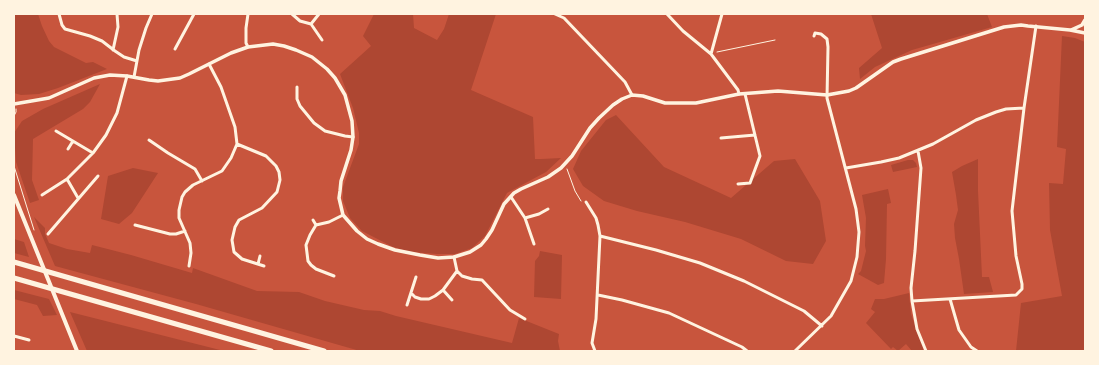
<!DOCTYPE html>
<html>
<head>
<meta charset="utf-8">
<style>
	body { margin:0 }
	#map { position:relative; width:1099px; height:365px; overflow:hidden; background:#c8553d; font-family:Helvetica,sans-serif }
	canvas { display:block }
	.frame { position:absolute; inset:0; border:15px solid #fff3e0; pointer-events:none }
</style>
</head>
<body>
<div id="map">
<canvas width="1099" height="365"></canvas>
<div class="frame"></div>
</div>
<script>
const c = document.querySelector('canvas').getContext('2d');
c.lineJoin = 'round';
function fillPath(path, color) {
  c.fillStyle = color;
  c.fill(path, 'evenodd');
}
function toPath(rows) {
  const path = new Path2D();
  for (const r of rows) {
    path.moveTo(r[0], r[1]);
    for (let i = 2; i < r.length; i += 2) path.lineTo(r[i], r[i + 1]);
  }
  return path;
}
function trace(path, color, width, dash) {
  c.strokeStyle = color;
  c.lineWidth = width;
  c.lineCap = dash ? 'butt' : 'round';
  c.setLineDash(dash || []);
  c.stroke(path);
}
const green = toPath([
	[14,14,38,14,42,26,49,41,54,47,86,63,93,62,107,69,58,88,39,94,21,95,14,93],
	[374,14,413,14,414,28,437,40,444,29,449,14,496,14,471,90,533,117,535,159,541,159,561,158,546,172,507,193,485,236,472,248,455,254,437,254,411,252,393,247,362,231,350,218,343,201,343,187,359,144,359,133,353,108,340,74,371,46,363,36],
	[871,14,987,14,992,27,912,50,875,67,860,79,859,68,882,48],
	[1062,36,1075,38,1085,42,1085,351,1016,351,1021,303,1062,296,1050,230,1049,183,1063,184,1066,149,1057,147],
	[100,84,90,102,83,109,33,139,32,180,39,200,30,203,16,162,14,133,22,121,43,109],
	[616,115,664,167,731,198,774,161,795,159,820,201,826,241,813,264,786,261,741,239,685,222,637,211,604,201,583,186,573,169,581,151,606,120],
	[978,159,978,191,982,277,989,277,993,292,964,294,959,259,955,238,954,224,958,210,956,195,952,172,962,166],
	[908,160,913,160,916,163,917,167,893,172,891,165],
	[133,168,158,173,132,213,119,224,101,219,108,176],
	[888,189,891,203,887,204,886,259,884,283,878,285,858,274,861,271,866,251,865,246,866,218,862,195],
	[34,217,45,228,45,234,49,243,67,249,90,253,92,245,131,255,192,273,193,268,257,291,299,292,325,301,364,310,380,311,396,316,512,343,519,318,559,334,558,341,560,351,360,351,196,304,55,266],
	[14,239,24,242,29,257,14,253],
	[540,251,562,255,561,299,534,297,535,261,539,256],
	[14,290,49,299,57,315,43,316,37,305,14,299],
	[909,293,911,314,924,351,912,351,906,344,898,351,893,347,891,349,866,323,875,312,871,309,875,299,884,299],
	[70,312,224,351,87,351]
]);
const path = toPath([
	[717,52,775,40],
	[14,116,16,112,16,109],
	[14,166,34,230],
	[567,169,575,191,581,201]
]);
const minor = toPath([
	[59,14,62,25,65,29,90,36,102,41,115,51,124,57,137,61],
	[292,14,300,21,311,24],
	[555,14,564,18,625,82,632,95],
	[667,14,683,31,711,54,738,90,739,94],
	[311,24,322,40],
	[311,24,319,14],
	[248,47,246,43,246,28,248,14],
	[175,49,194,14],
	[113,50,118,27,117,14],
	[711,54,722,14],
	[134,77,139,50,146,28,152,14],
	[297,87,297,99,300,106,314,123,325,131,345,136,353,137],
	[56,131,93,153],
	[721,138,755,135],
	[149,140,168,153,195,169,202,181],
	[237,144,266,156,276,166,279,172,280,180,277,192,262,208,239,220,235,227,232,240,234,252,242,259,264,266],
	[68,149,73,141],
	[918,151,921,168,915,251,911,288,912,301,917,329,926,351],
	[846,168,881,162,899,158,933,144,976,120,996,112,1006,109,1024,108],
	[67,179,78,198],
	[738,184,750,183,760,156,745,94],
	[42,195,67,179,93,153,106,135,117,113,127,76],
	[511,197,525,218,534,244],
	[586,202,596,218,598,225,600,236,596,319,592,343,595,351],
	[525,218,539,214,548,209],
	[313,220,316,225],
	[135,225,170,234,176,234,185,231],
	[48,234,98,176],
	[600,236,656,250,700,263,744,281,804,311,822,326],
	[454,257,457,271,462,276,472,279,482,280,510,310,525,319],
	[258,264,260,256],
	[189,266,191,253,190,243,179,218,179,210,182,197,185,192,193,185,222,171,231,158,237,144,235,127,221,87,209,64],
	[334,276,316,269,311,265,308,261,306,245,310,235,316,225,329,222,343,215],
	[443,290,452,300],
	[411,293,415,297,421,299,429,299,435,296,443,290,457,271],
	[598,295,622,300,669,313,742,347,747,351],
	[950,299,959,330,971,347,977,351],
	[912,301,1016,295,1022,289,1022,284,1016,256,1012,211,1024,108,1036,26],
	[407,305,416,277],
	[14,336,29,340],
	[795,351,831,316,851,281,857,257,859,232,856,209,827,98,828,47,827,39,821,34,815,33,814,36]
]);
const tertiary = toPath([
	[1071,30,1082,25,1085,20],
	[14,104,49,98,94,78,110,75,127,76,149,80,158,81,180,78,189,74,231,53,248,47,273,44,284,46,296,50,312,57,327,69,335,78,345,95,352,121,353,137,351,150,341,181,340,191,339,198,343,215,357,231,367,239,378,244,395,250,420,255,438,258,454,257,470,252,481,245,486,239,492,230,504,204,514,193,521,189,548,177,561,168,572,156,590,128,599,118,613,105,622,99,632,95,643,96,665,103,696,103,739,94,778,91,827,95,849,91,856,88,893,62,901,59,1004,27,1021,25,1028,26,1070,30,1085,33]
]);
const secondary = toPath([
	[14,195,77,351]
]);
const motorway = toPath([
	[14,262,324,351],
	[14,278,271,351]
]);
fillPath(green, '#ae4732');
trace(path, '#fff3e0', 1);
trace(minor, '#fff3e0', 3);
trace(tertiary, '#fff3e0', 3.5);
trace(secondary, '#fff3e0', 4);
trace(motorway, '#fff3e0', 5);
</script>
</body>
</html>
